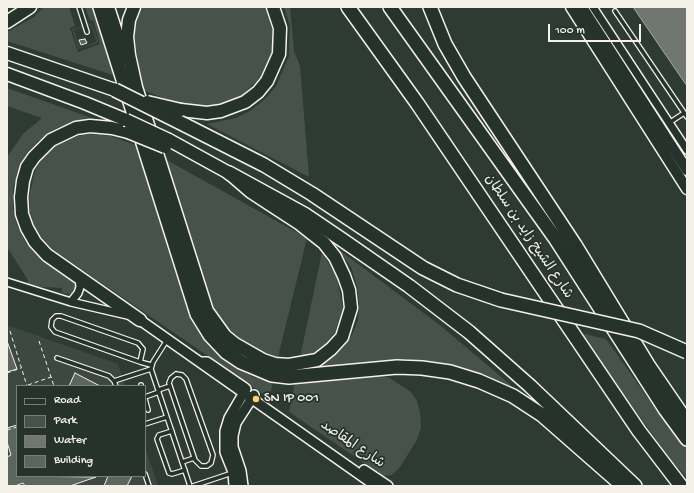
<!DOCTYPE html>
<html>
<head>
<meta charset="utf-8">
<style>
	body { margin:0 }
	#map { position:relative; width:694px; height:493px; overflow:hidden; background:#2e3b34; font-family:"Gochi Hand",sans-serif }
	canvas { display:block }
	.frame { position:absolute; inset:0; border:8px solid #f4f1e8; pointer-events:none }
	.legend { position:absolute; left:16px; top:385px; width:130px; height:92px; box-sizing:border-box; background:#26332d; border:1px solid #787f78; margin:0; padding:5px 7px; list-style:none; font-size:12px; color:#f4f1e8 }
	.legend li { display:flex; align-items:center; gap:8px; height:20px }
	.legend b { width:20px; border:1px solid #787f78 }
	.scale { position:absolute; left:548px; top:24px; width:93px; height:18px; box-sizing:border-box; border:2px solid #f4f1e8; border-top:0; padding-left:5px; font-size:12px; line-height:14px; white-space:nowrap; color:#f4f1e8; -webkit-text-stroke:3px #26332d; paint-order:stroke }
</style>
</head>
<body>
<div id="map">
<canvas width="694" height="493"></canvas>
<div class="frame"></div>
<ul class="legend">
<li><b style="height:5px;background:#26332d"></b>Road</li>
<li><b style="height:11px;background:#48524c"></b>Park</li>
<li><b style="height:11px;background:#6f7770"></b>Water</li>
<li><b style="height:11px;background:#5c655e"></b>Building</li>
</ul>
<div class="scale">100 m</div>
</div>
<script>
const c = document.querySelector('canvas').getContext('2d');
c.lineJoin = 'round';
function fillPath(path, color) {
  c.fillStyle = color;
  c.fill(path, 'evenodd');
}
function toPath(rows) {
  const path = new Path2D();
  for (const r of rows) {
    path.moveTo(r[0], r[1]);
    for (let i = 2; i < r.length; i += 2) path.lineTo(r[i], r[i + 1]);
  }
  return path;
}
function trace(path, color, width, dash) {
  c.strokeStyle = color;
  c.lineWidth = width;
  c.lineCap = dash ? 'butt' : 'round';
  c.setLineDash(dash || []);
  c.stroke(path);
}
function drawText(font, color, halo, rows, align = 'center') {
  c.font = font + ' "Gochi Hand","Playpen Sans Arabic",sans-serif';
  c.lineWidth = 3.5;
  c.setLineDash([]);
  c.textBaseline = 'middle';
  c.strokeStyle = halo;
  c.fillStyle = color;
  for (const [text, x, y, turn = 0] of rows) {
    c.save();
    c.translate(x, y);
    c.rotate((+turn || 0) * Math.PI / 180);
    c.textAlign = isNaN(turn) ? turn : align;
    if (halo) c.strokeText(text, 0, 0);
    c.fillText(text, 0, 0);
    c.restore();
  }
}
const built = toPath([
	[92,23,99,43,78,49,72,29],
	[91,25,96,42,80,47,74,30],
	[7,325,118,364,125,386,17,386,17,476,145,476,145,447,158,486,7,486]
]);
const green = toPath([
	[44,7,69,7,75,26,70,28,78,52,100,44,93,20,90,21,85,7,93,7,116,76,7,41,7,32,34,17],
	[141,7,265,7,272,29,273,41,272,52,261,77,241,96,229,102,206,107,176,103,143,90,134,37,136,22],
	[284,7,290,7,294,51,300,66,309,177,207,124,236,118,250,111,265,99,276,86,289,56,290,26],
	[7,88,89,117,55,129,38,141,26,154,17,173,13,189,13,209,17,225,26,243,41,258,74,282,76,288,71,294,62,293,62,288,27,286,28,280,7,247,7,157,23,134,42,118,7,106],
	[90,134,110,136,139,146,192,317,201,334,216,351,233,365,253,377,273,382,269,398,52,249,42,238,34,225,30,212,29,197,35,171,40,162,55,146,78,136],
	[163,158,307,238,277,361,237,343,212,309],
	[338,249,441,326,526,398,492,381,445,365,406,359,301,370,323,363,340,350,352,335,358,320,359,305,357,287,351,267],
	[322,252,337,278,343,308,335,332,326,343,313,353,300,358],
	[580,333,606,339,662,418,687,448,687,478,670,459],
	[374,375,388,377,411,392,417,401,420,413,421,427,417,440,400,467,392,475,383,476,289,412,295,383]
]);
const water = toPath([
	[633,7,687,7,687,86,676,70,633,7]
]);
const building = toPath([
	[85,39,87,43,81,45,79,40,85,39],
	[7,341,17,369,7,372,7,341],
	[75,373,100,386,69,386,75,373],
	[17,425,17,476,96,477,70,486,25,486,23,483,15,486,7,486,7,457,11,455,7,442,7,428,17,425],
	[108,476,132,476,127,486,104,486,108,476]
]);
const path = toPath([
	[10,331,27,386],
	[39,341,54,386],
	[7,373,21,368],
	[28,385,51,377],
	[7,430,17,427]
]);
const service = toPath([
	[79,7,87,32],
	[615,11,687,117],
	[669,123,684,113],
	[167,340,153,362,151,369,190,486],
	[57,358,109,376,114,381,116,386],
	[140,362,143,349,138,343,61,316,56,316,52,320,51,327,55,332,140,362,151,365],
	[176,374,182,375,186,379,213,455,211,463,207,466,201,466,195,460,169,383,171,378,176,374],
	[114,381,151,369],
	[141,385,141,386],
	[158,390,170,386],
	[145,397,159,392],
	[145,399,148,410],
	[145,424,167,417],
	[172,431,159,435,157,439,169,473,172,474,185,470],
	[182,462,194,458],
	[145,474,149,486],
	[193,486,232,473]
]);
const minor = toPath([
	[593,7,687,150],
	[7,282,71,302,127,315],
	[71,302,78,293,80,287,79,277]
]);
const tertiary = toPath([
	[140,320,376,486],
	[201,362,207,362,245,388],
	[364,470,388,486],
	[234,486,233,472,225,452,225,431,229,418,246,389],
	[243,486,241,471,233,447,233,436,236,423,254,395]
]);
const secondary = toPath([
	[109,7,126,59],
	[571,7,687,189],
	[582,7,687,170]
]);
const trunk = toPath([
	[134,7,129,20,127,37,129,55,136,87,207,311,225,336,235,344,263,360,275,364,289,365,317,360,331,349,342,337,351,308,349,290,344,276,335,257,324,243,300,224,251,192,229,173,169,140],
	[7,22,30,7],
	[7,53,115,90],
	[7,74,85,103,126,120],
	[181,110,207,113,221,111,245,102,258,92,267,81,279,54,280,28,273,7],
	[128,132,112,128,90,126,76,128,51,140,34,157,27,167,23,181,21,197,22,214,27,228,35,242,47,255,140,320]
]);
const motorway = toPath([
	[100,7,197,314,210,335,226,352,241,362,272,375,289,377,397,367,422,368,450,372,479,381,513,396,542,415,623,486],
	[348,7,417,103,639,431,681,486],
	[390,7,555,238,665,409,687,439],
	[430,7,445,44,464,77,575,245,648,365,687,422],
	[185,125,264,165,312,194,423,268,457,285,501,300],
	[229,173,304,214,341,239,409,286,469,332,530,386,635,486]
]);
const trunkBridge = toPath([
	[147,102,181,110],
	[126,120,169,140],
	[128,132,165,147]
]);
const motorwayBridge = toPath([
	[115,90,185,125],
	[501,300,639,331,687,352]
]);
const markers = [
	[256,399,4,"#ffd166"]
];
const streetNames = [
	["شارع الشيخ زايد بن سلطان",528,237,56],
	["شارع المقاصد",352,445,34]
];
const poiNames = [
	["SN IP 001",264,399]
];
fillPath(built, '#3c4841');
fillPath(green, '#48524c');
fillPath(water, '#6f7770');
trace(water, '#a4a8a0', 1);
fillPath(building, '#5c655e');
trace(building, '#f4f1e8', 1);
trace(service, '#f4f1e8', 6);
trace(minor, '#f4f1e8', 10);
trace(tertiary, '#f4f1e8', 12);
trace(secondary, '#f4f1e8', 13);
trace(trunk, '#f4f1e8', 15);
trace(motorway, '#f4f1e8', 16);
trace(path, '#f4f1e8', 1, [4, 3]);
trace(service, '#26332d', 3.5);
trace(minor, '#26332d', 7);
trace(tertiary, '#26332d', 9);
trace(secondary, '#26332d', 10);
trace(trunk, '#26332d', 12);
trace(motorway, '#26332d', 13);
trace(trunkBridge, '#f4f1e8', 15, []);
trace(motorwayBridge, '#f4f1e8', 16, []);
trace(trunkBridge, '#26332d', 12);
trace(motorwayBridge, '#26332d', 13);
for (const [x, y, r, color] of markers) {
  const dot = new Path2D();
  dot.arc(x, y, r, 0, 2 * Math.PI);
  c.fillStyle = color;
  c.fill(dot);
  trace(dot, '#26332d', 1.5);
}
drawText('14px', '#f4f1e8', '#26332d', streetNames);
drawText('14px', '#f4f1e8', '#26332d', poiNames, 'left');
</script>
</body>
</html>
